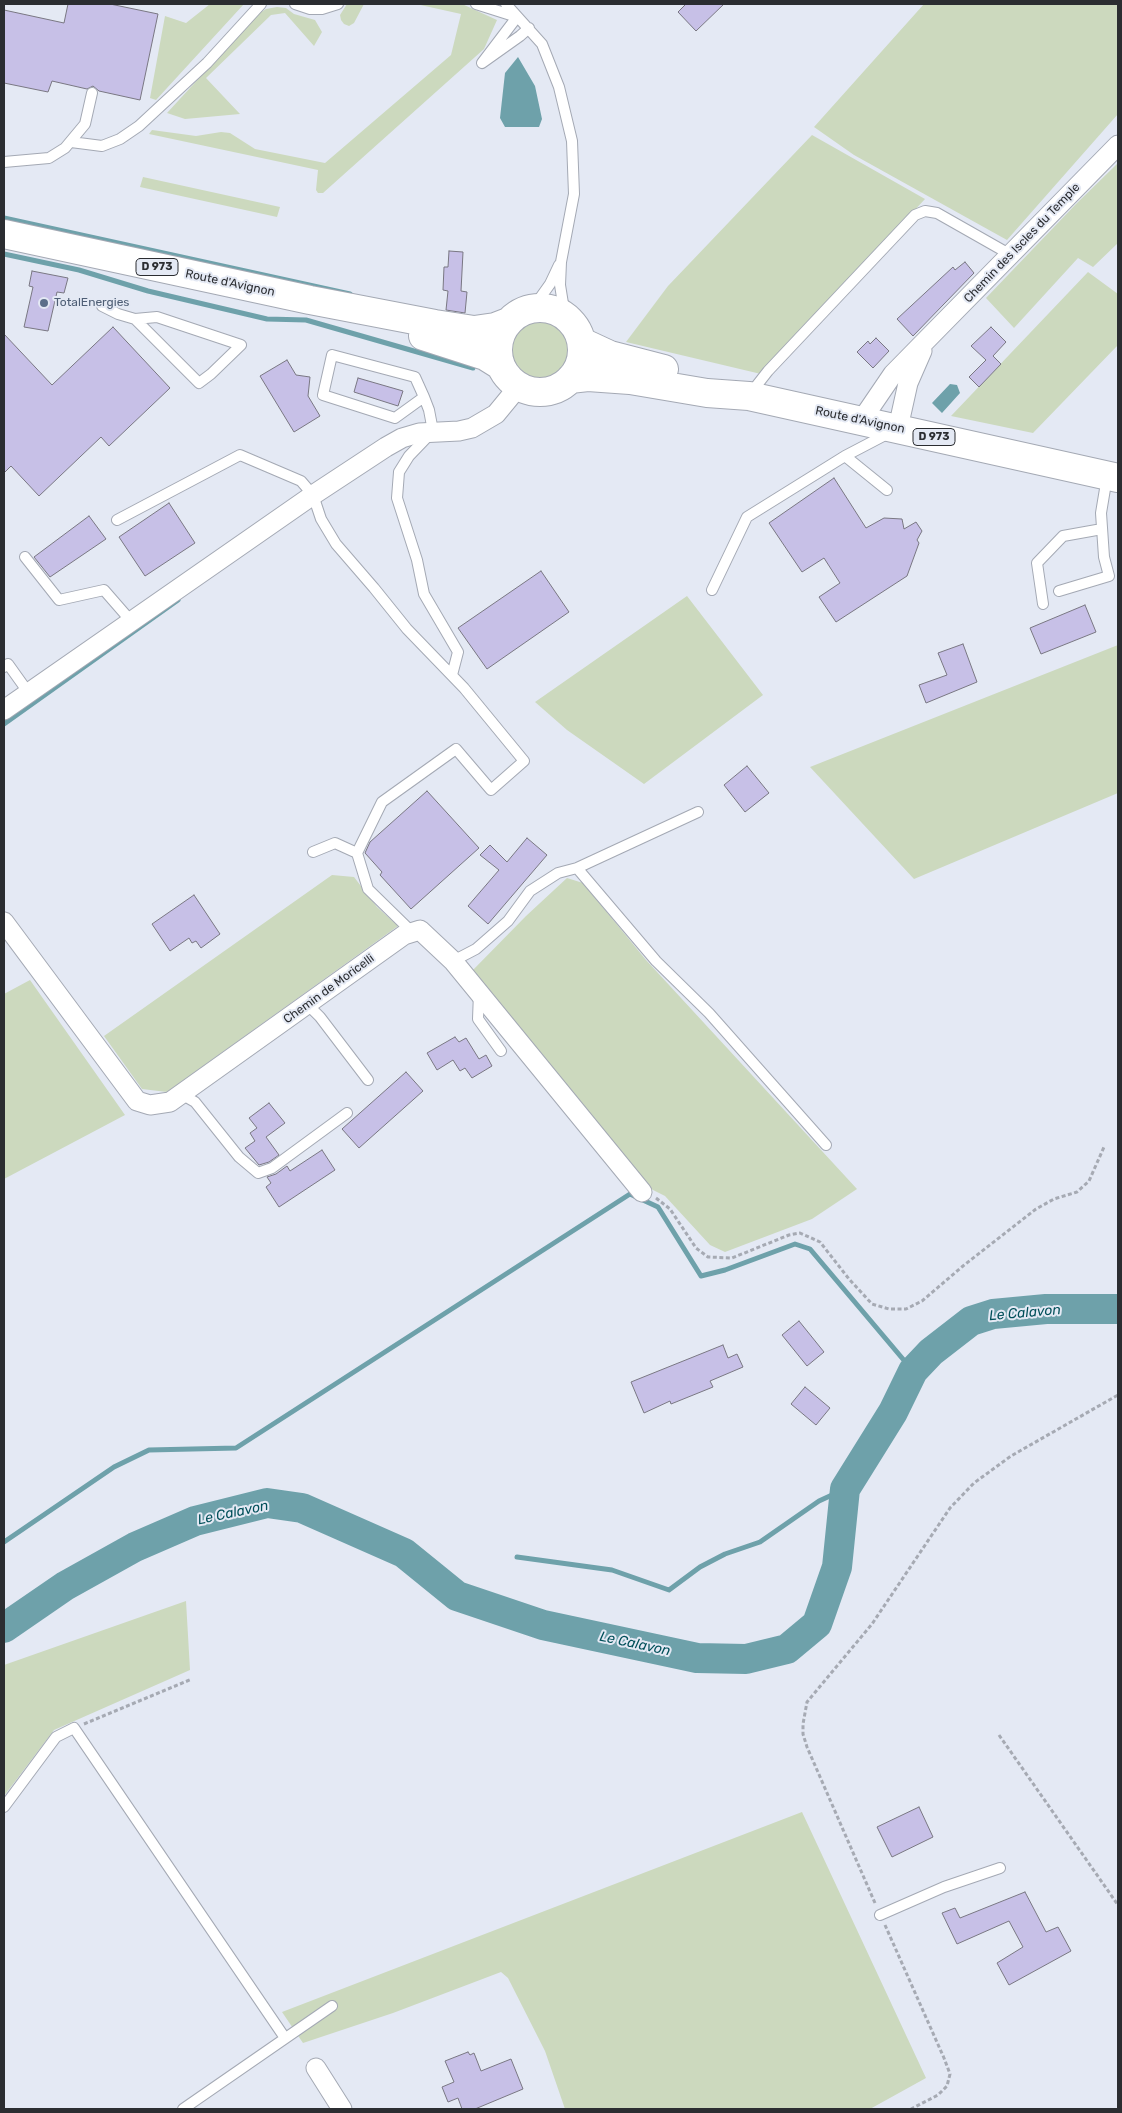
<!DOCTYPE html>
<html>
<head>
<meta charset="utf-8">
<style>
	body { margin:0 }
	#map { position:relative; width:1122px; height:2113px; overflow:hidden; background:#e4e9f4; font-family:Rubik,sans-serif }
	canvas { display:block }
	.frame { position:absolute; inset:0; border:5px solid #2b2d31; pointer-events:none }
</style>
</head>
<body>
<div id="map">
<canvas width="1122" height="2113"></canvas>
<div class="frame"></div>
</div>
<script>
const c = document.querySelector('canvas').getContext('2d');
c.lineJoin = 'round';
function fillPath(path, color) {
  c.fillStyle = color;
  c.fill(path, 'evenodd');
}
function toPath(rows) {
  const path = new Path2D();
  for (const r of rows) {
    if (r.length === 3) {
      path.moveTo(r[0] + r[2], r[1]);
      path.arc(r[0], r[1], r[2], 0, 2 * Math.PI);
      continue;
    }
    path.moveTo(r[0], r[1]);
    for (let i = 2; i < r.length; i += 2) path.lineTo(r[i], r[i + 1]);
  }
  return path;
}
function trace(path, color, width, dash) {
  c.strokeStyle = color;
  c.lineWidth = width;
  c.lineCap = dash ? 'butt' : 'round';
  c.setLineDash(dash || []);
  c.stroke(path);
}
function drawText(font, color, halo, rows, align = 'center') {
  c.font = font + ' Rubik,sans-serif';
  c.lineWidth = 4;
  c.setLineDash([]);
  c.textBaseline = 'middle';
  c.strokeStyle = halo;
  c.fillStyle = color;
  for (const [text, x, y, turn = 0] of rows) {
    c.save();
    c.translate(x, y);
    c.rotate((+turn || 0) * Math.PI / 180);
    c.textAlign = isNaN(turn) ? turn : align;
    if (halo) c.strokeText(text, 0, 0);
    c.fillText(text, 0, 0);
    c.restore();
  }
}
const green = toPath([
	[210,4,244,4,156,100,150,98,165,16,186,23],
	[347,4,364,4,354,23,349,26,344,24,341,20,340,15],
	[416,4,462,4,497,20,484,49,323,193,318,193,316,190,318,170,149,134,152,130,196,136,221,132,230,133,255,149,325,163,451,55,461,14],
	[924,4,1118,4,1118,114,1007,240,854,155,814,127],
	[277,7,286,8,294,14,315,20,322,32,314,46,285,13,271,15,206,78,240,114,185,119,167,113,258,14,266,9],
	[812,135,925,199,761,374,626,342,668,286],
	[1118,163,1118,243,1093,267,1078,258,1014,328,986,298,1076,204],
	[143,177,280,207,277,217,140,187],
	[1088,272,1118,294,1118,345,1033,433,951,416],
	[540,348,32],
	[687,596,763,695,644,784,567,730,535,702],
	[1118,645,1118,793,914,879,810,767],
	[332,875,354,877,377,907,398,926,167,1092,142,1089,104,1036],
	[567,878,583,883,646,960,857,1189,812,1219,725,1252,710,1245,665,1196,647,1187,472,971,526,916],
	[30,980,125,1115,4,1179,4,994],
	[186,1601,190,1670,54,1730,4,1796,4,1665],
	[802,1812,926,2078,870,2109,565,2109,545,2051,508,1978,501,1972,393,2013,303,2043,282,2012]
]);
const water = toPath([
	[518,57,535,86,542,119,539,127,505,127,500,118,505,73],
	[950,384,957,385,960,393,942,413,932,403]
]);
const stream = toPath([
	[4,218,350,294],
	[4,254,79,270,148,291,267,319,306,320,473,368],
	[4,724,178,600],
	[4,1542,114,1467,149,1450,236,1448,630,1194,658,1207,701,1276,725,1270,795,1244,810,1249,913,1371],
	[517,1557,612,1570,669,1590,700,1567,725,1554,760,1542,819,1501,845,1489]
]);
const river = toPath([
	[4,1628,65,1586,135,1547,195,1521,267,1503,302,1508,404,1553,457,1596,543,1625,697,1658,746,1659,787,1649,817,1624,837,1567,845,1489,893,1412,913,1371,931,1352,971,1321,993,1314,1046,1309,1118,1309]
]);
const building = toPath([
	[68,4,110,4,158,14,140,100,99,91,93,86,87,89,52,81,48,92,4,83,4,10,64,23,68,4],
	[686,4,724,4,696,31,678,12,686,4],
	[449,251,463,252,461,291,467,292,465,313,446,310,448,291,443,290,444,267,448,267,449,251],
	[965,262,974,273,913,336,897,319,953,267,955,270,965,262],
	[32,271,68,278,64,293,57,292,48,331,24,327,33,287,29,286,32,271],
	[113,327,170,388,109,446,101,437,39,496,11,466,4,473,4,334,52,385,113,327],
	[991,327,1006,342,993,356,1001,364,979,387,969,377,986,360,971,346,991,327],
	[876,338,889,351,873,368,857,352,868,341,870,344,876,338],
	[287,360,296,375,310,377,308,396,320,416,294,432,260,376,287,360],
	[358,378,403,391,398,406,354,392,358,378],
	[834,478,866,528,884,518,902,519,904,529,916,522,922,531,917,540,919,543,907,576,836,622,819,597,840,583,824,558,802,572,769,523,834,478],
	[169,503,195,543,145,576,119,537,169,503],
	[89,516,106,539,50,577,34,557,89,516],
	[541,571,569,612,487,669,458,628,541,571],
	[1085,605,1096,632,1041,654,1030,628,1085,605],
	[963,644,977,682,926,703,919,685,947,675,938,653,963,644],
	[747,766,769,793,745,812,724,785,747,766],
	[427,791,479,848,411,909,380,875,382,872,365,853,370,842,427,791],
	[527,838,547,855,488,924,468,906,499,870,480,855,490,845,507,862,527,838],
	[194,895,220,934,201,948,196,941,192,943,189,938,170,951,152,924,194,895],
	[455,1037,459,1042,466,1038,479,1059,486,1055,492,1066,472,1078,465,1068,460,1071,453,1060,437,1070,427,1053,455,1037],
	[406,1072,423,1091,359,1148,342,1129,406,1072],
	[269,1103,285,1123,266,1137,279,1155,269,1162,259,1165,245,1148,255,1141,250,1133,257,1128,249,1118,269,1103],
	[322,1150,335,1170,279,1207,266,1187,271,1183,267,1177,276,1174,287,1166,290,1171,322,1150],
	[799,1321,824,1352,807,1366,782,1335,799,1321],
	[723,1345,728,1358,737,1354,743,1367,710,1381,713,1387,671,1404,670,1401,644,1413,631,1382,723,1345],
	[805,1387,830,1408,816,1425,791,1404,805,1387],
	[919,1807,933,1837,892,1857,877,1827,919,1807],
	[1025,1892,1046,1932,1058,1927,1071,1951,1009,1985,997,1963,1023,1947,1009,1921,957,1944,942,1913,955,1908,960,1918,1025,1892],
	[468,2052,470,2055,474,2053,481,2071,511,2059,523,2089,475,2109,462,2109,458,2098,448,2102,442,2087,454,2082,445,2061,468,2052]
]);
const path = toPath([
	[656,1198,670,1209,696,1248,708,1257,732,1258,789,1235,800,1233,820,1242,849,1279,872,1304,889,1309,906,1309,922,1301,963,1266,1036,1209,1054,1199,1077,1192,1089,1181,1104,1147],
	[84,1724,192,1679],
	[999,1735,1118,1905],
	[875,1903,807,1747,803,1734,803,1724,807,1702,872,1624,950,1508,974,1483,1011,1456,1118,1395],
	[885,1925,944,2058,950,2074,947,2086,938,2095,911,2109]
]);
const service = toPath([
	[295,4,310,9,322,9,338,4],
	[476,4,517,17],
	[506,4,542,44,559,87,572,141,574,194,561,262,560,285,565,316],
	[517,17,482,63,520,36,529,28],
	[71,142,102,146,120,139,139,126,207,63,261,4],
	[4,162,49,158,65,148,85,124,92,93],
	[102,306,118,314,135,319,157,317,241,345,211,374,199,383,135,319],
	[533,308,550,284,559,265],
	[750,394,768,371,915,215,925,211,937,213,1011,255],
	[424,397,395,418,323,395,332,355,415,377,424,397,429,410,433,431,409,456,399,472,397,498,417,560,424,594,458,652,452,675],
	[887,490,845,456,889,433],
	[117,520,240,455,301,481,313,495,321,519,336,544,374,588,407,629,464,688,524,761,491,790,456,749,382,802,357,853,368,889,412,932],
	[25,557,59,600,104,590,131,621],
	[712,590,747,517,845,456],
	[1059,591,1109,576,1104,557,1101,513,1107,477],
	[1043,604,1037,563,1063,536,1102,529],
	[4,667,8,664,28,692],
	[313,852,335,843,357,853],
	[577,868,656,961,709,1013,826,1145],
	[453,961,476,949,508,921,530,891,558,873,577,868,698,812],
	[479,993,478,1019,501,1051],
	[307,1004,320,1017,368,1080],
	[181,1094,195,1102,239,1157,258,1173,272,1168,347,1113],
	[4,1807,56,1737,74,1728,285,2038],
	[880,1915,944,1887,1000,1868],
	[183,2109,332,2006]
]);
const minor = toPath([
	[861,421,893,374,1118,145],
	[898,428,908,383,922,351],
	[4,710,313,495,386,447,402,438,419,433,459,431,472,428,496,414,519,386],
	[4,922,137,1101,150,1105,170,1102,404,935,420,930,453,961,642,1192],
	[316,2068,342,2109]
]);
const primary = toPath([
	[4,234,310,300,435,324,474,330,495,327,508,322],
	[540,350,42],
	[423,336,485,356,501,366],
	[582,342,610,355,664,369],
	[570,379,588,377,630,380,707,393,749,396,1118,478]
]);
const markers = [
	[44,303,5,"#5c6f8a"]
];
const shields = [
	[157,267,42],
	[934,437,42]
];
const shieldNames = [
	["D 973",157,267],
	["D 973",934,437]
];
const streetNames = [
	["Chemin des Iscles du Temple",1022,243,-46],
	["Route d'Avignon",230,283,12],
	["Route d'Avignon",860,420,12],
	["Chemin de Moricelli",329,989,-36]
];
const serviceNames = [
	["TotalEnergies",54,303]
];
const waterNames = [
	["Le Calavon",1025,1313,-5],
	["Le Calavon",233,1513,-12],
	["Le Calavon",635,1644,12]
];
fillPath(green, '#ccd9be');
fillPath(water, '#6ea1aa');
trace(stream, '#6ea1aa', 5);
trace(river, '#6ea1aa', 30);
fillPath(building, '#c7c0e7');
trace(building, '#797782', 1);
trace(service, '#a4a9b4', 12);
trace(minor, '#a4a9b4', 21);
trace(primary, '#a4a9b4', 30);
trace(path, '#a6aab3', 3, [4, 2.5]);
trace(service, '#fff', 10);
trace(minor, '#fff', 19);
trace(primary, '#fff', 28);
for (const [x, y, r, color] of markers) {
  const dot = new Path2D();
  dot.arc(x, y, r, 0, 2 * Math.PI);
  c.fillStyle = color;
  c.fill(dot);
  trace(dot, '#e4e9f4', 2);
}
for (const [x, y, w] of shields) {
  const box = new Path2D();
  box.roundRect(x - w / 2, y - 8.5, w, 17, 4);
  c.fillStyle = '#e4e9f4';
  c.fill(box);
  trace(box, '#2b2d31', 1);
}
drawText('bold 11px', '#2b2d31', null, shieldNames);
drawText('12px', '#2b2d31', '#e4e9f4', streetNames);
drawText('12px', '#4e5e75', '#e4e9f4', serviceNames, 'left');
drawText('italic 14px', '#004f59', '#e4e9f4', waterNames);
</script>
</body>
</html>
